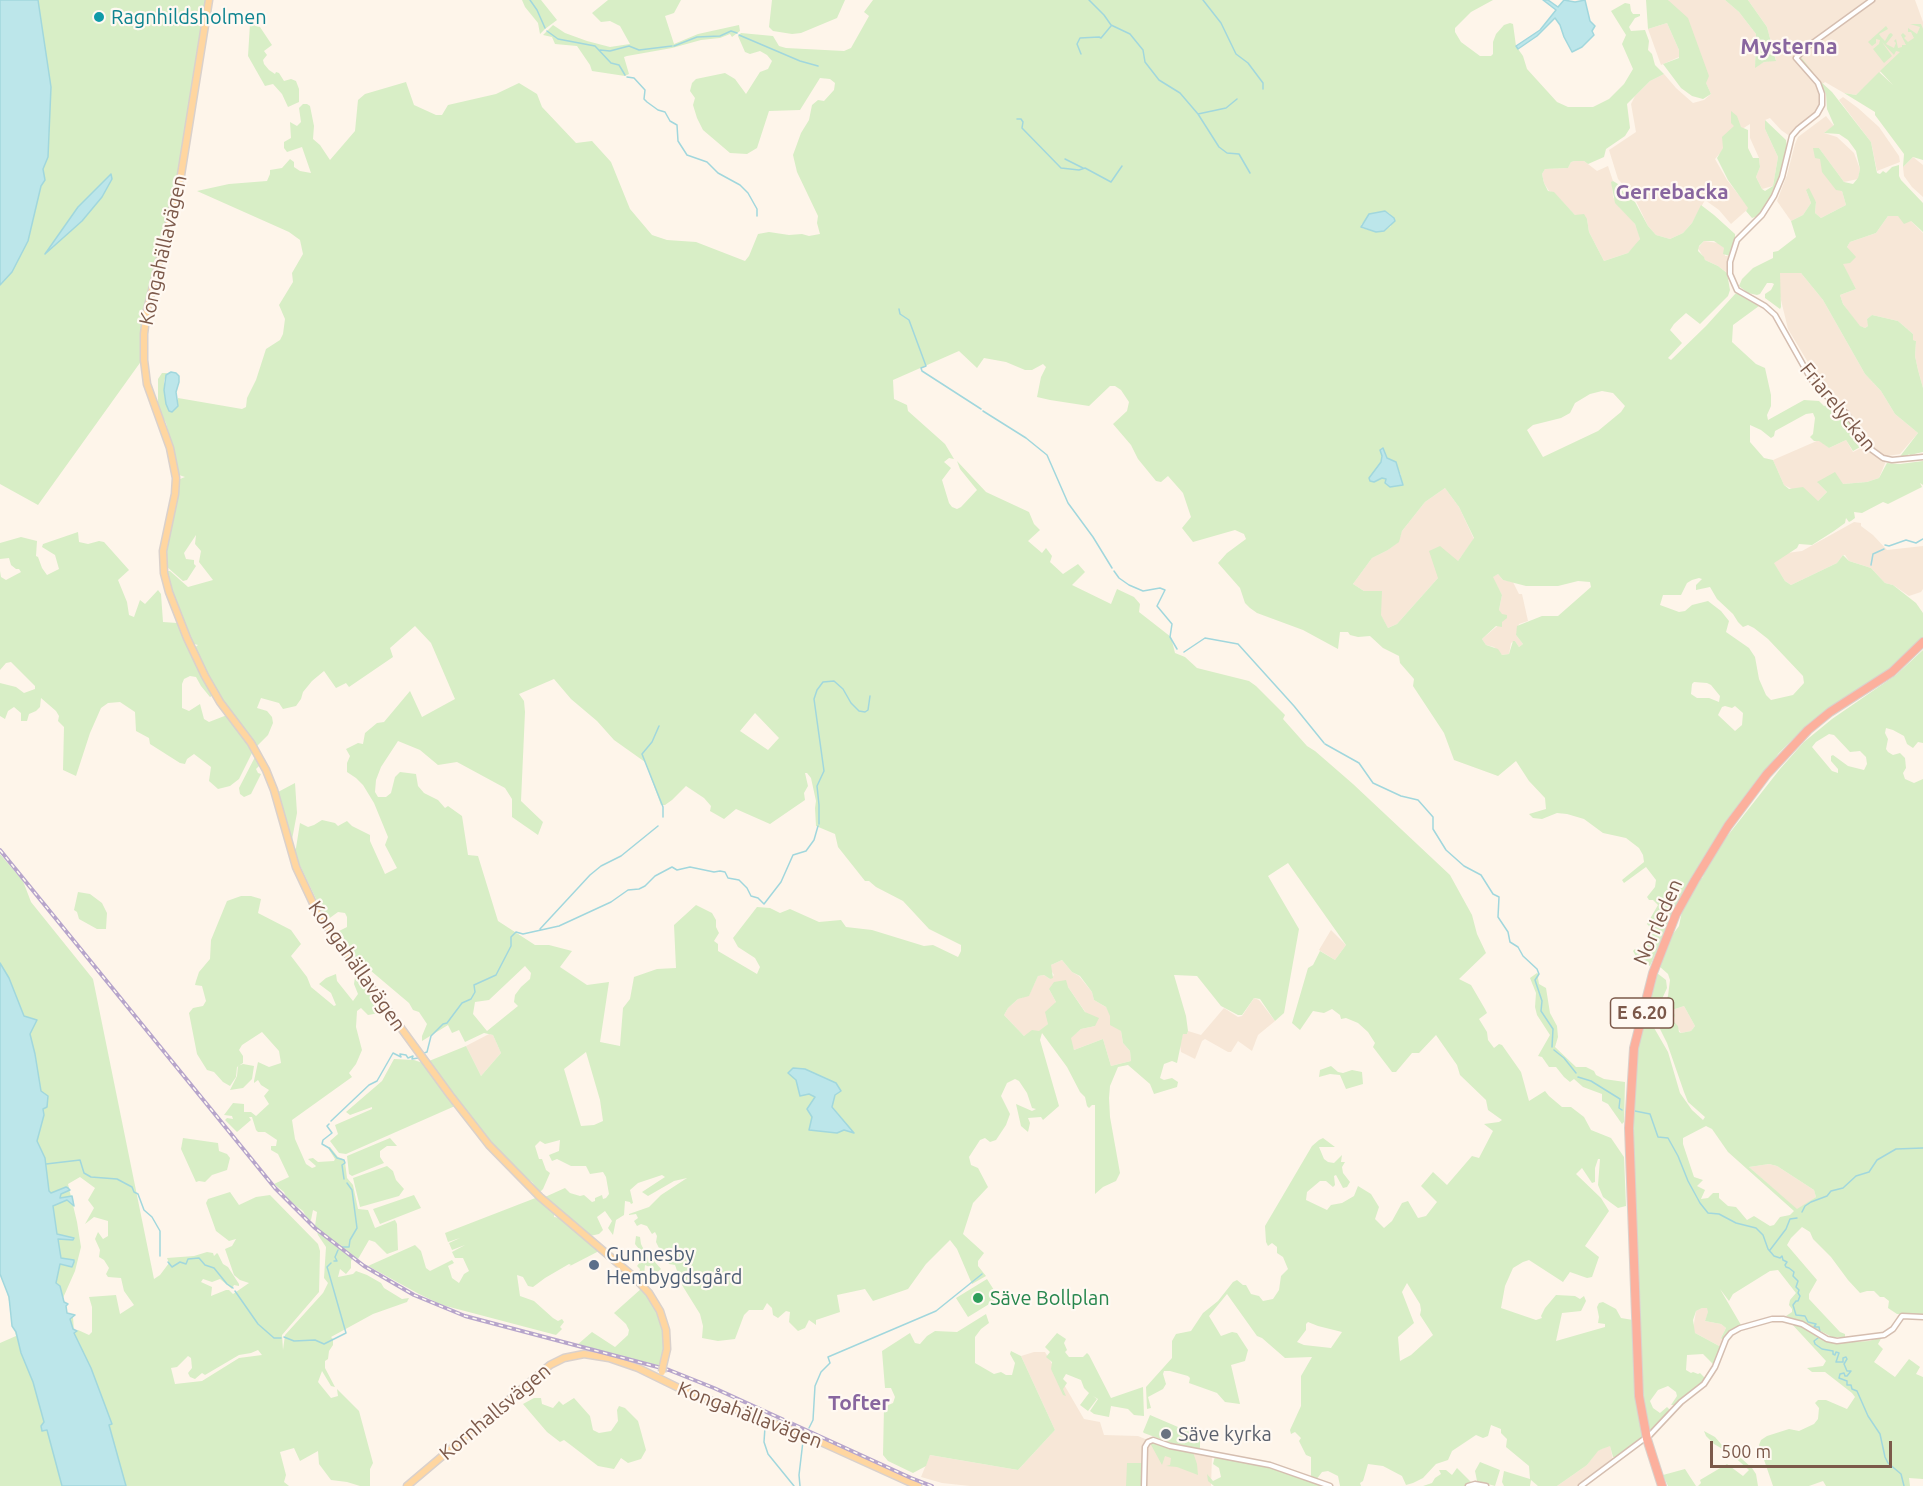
<!DOCTYPE html>
<html>
<head>
<meta charset="utf-8">
<style>
	body { margin:0 }
	#map { position:relative; width:1923px; height:1486px; overflow:hidden; background:#fef5ea; font-family:Ubuntu,sans-serif }
	canvas { display:block }
	.scale { position:absolute; left:1710px; top:1441px; width:182px; height:27px; box-sizing:border-box; border:3px solid #7c594a; border-top:0; padding-left:8px; font-size:18px; line-height:21px; white-space:nowrap; color:#7c594a; -webkit-text-stroke:4px #fff9f2; paint-order:stroke }
</style>
</head>
<body>
<div id="map">
<canvas width="1923" height="1486"></canvas>
<div class="scale">500 m</div>
</div>
<script>
const c = document.querySelector('canvas').getContext('2d');
c.lineJoin = 'round';
function fillPath(path, color) {
  c.fillStyle = color;
  c.fill(path, 'evenodd');
}
function toPath(rows) {
  const path = new Path2D();
  for (const r of rows) {
    path.moveTo(r[0], r[1]);
    for (let i = 2; i < r.length; i += 2) path.lineTo(r[i], r[i + 1]);
  }
  return path;
}
function trace(path, color, width, dash) {
  c.strokeStyle = color;
  c.lineWidth = width;
  c.lineCap = dash ? 'butt' : 'round';
  c.setLineDash(dash || []);
  c.stroke(path);
}
function drawText(font, color, halo, rows, align = 'center') {
  c.font = font + ' Ubuntu,sans-serif';
  c.lineWidth = 4.5;
  c.setLineDash([]);
  c.textBaseline = 'middle';
  c.strokeStyle = halo;
  c.fillStyle = color;
  for (const [text, x, y, turn = 0] of rows) {
    c.save();
    c.translate(x, y);
    c.rotate((+turn || 0) * Math.PI / 180);
    c.textAlign = isNaN(turn) ? turn : align;
    if (halo) c.strokeText(text, 0, 0);
    c.fillText(text, 0, 0);
    c.restore();
  }
}
const residential = toPath([
	[1668,0,1725,0,1739,12,1756,34,1755,67,1764,62,1776,60,1767,27,1748,0,1915,0,1923,22,1923,29,1919,36,1856,95,1844,93,1825,82,1818,88,1821,96,1820,105,1816,113,1788,135,1781,130,1770,118,1765,120,1765,129,1778,157,1773,186,1762,189,1756,177,1760,167,1759,158,1750,138,1750,124,1726,139,1722,151,1715,159,1727,180,1749,208,1731,224,1719,210,1705,200,1692,223,1683,233,1670,239,1656,235,1648,226,1634,197,1618,179,1609,150,1636,132,1631,104,1635,96,1650,81,1664,74,1676,88,1693,103,1704,100,1711,94],
	[1667,23,1679,50,1679,57,1661,65,1648,29],
	[1843,97,1858,108,1879,127,1899,156,1900,162,1877,171,1871,142,1839,100],
	[1826,116,1834,126,1824,133,1837,137,1854,153,1860,169,1858,179,1844,182,1819,148,1820,159,1842,191,1846,205,1821,218,1815,213,1816,202,1806,190,1811,203,1803,215,1791,221,1777,201,1787,175,1795,144,1798,137],
	[1913,157,1923,165,1923,197,1912,187,1904,176,1903,167],
	[1575,161,1584,161,1597,171,1608,166,1613,181,1612,182,1613,197,1621,209,1628,215,1635,224,1639,235,1640,239,1637,244,1628,253,1604,261,1589,232,1587,219,1575,215,1554,193,1549,191,1544,183,1542,174,1545,169,1568,168,1571,162],
	[1888,216,1898,216,1911,221,1923,233,1923,388,1918,370,1915,356,1916,341,1913,340,1913,334,1898,321,1872,315,1867,319,1869,325,1865,328,1859,326,1843,304,1840,295,1856,289,1842,264,1851,253,1847,247,1850,242,1876,233],
	[1704,241,1718,243,1724,248,1725,256,1730,256,1727,273,1718,266,1705,260,1698,248],
	[1780,273,1801,273,1823,300,1865,374,1881,391,1895,414,1918,433,1900,454,1888,456,1879,478,1867,482,1843,484,1818,483,1827,492,1817,502,1784,485,1773,460,1819,440,1829,448,1846,440,1853,452,1863,447,1868,438,1847,408,1824,389,1788,329,1780,296],
	[1445,488,1459,507,1474,539,1458,561,1438,578,1397,624,1388,628,1381,616,1381,591,1364,591,1353,584,1372,558,1388,550,1398,542,1402,531,1425,502],
	[1854,522,1861,523,1861,526,1873,535,1887,550,1923,546,1923,589,1921,592,1909,596,1893,585,1885,583,1871,568,1849,561,1845,555,1843,555,1837,563,1791,585,1785,581,1773,562,1787,553,1802,551],
	[1498,574,1503,580,1513,582,1519,594,1522,594,1528,621,1519,624,1516,635,1523,644,1519,647,1515,641,1511,643,1509,654,1502,655,1494,647,1486,645,1482,639,1502,622,1499,610,1502,595,1492,577],
	[1331,930,1346,945,1335,960,1319,950],
	[1062,960,1072,972,1079,976,1092,992,1094,1000,1106,1007,1121,1031,1123,1043,1130,1051,1131,1061,1111,1066,1103,1039,1074,1050,1070,1038,1081,1029,1095,1026,1068,987,1049,989,1056,1002,1048,1024,1039,1032,1024,1036,1004,1015,1008,1008,1018,999,1029,995,1038,976,1044,975,1050,979,1054,975,1050,969,1051,965],
	[1254,998,1259,1000,1275,1021,1258,1035,1252,1051,1238,1041,1231,1052,1228,1052,1205,1039,1202,1041,1195,1059,1181,1052,1180,1045,1183,1033,1187,1034,1188,1031,1201,1035,1224,1008,1238,1017,1242,1016],
	[1684,1006,1695,1026,1691,1031,1681,1033,1673,1021,1672,1010],
	[489,1034,493,1035,501,1053,481,1076,466,1046],
	[1769,1164,1777,1166,1814,1190,1816,1197,1797,1210,1749,1167],
	[1702,1308,1707,1308,1709,1312,1705,1321,1721,1324,1726,1328,1721,1338,1724,1340,1721,1347,1695,1333,1693,1329,1696,1311],
	[1034,1352,1045,1352,1084,1419,1100,1422,1104,1435,1138,1436,1167,1448,1212,1456,1211,1486,970,1486,942,1483,921,1477,930,1455,1018,1470,1055,1430,1021,1356],
	[1610,1445,1613,1460,1579,1486,1557,1486,1587,1465,1597,1451]
]);
const green = toPath([
	[0,0,208,0,181,165,154,270,142,360,38,505,0,484],
	[522,0,541,0,557,20,545,29,540,34,538,23,525,7],
	[608,0,681,0,674,13,665,16,674,44,698,34,739,25,740,31,732,37,730,34,720,38,701,40,672,48,627,56,624,57,629,74,625,76,592,71,590,65,577,46,555,44,552,37,543,35,553,25,565,33,587,41,610,47,630,44,620,26,610,21,601,22,592,13],
	[772,0,845,0,837,18,801,33,792,34,773,31,769,27],
	[873,0,1493,0,1471,12,1455,28,1455,32,1461,42,1480,56,1491,56,1493,54,1493,42,1496,34,1504,25,1510,23,1513,24,1516,46,1523,56,1527,69,1557,102,1568,107,1593,107,1609,99,1624,84,1633,69,1622,44,1626,35,1611,11,1625,3,1630,4,1631,11,1633,14,1640,14,1640,16,1635,18,1629,27,1631,31,1645,30,1649,41,1648,50,1652,54,1655,65,1664,74,1650,81,1627,104,1630,128,1625,136,1606,149,1604,157,1588,164,1584,161,1575,161,1571,162,1568,168,1545,169,1542,174,1544,183,1548,191,1554,192,1575,215,1584,214,1587,219,1589,232,1604,261,1628,253,1640,239,1635,224,1615,203,1611,182,1613,181,1618,184,1626,196,1635,202,1648,226,1656,235,1670,239,1683,233,1692,223,1701,205,1714,215,1735,234,1735,239,1730,256,1723,254,1724,248,1714,241,1704,241,1699,246,1698,251,1704,257,1705,260,1718,266,1727,273,1730,290,1728,296,1700,324,1686,313,1674,324,1670,330,1682,343,1668,358,1671,360,1706,326,1736,293,1759,306,1733,325,1732,342,1756,364,1765,368,1771,395,1771,406,1767,415,1768,420,1804,400,1819,401,1824,406,1830,403,1854,425,1862,441,1862,446,1853,451,1846,440,1829,448,1819,441,1814,441,1810,437,1813,434,1815,418,1813,413,1806,414,1775,431,1774,436,1771,438,1761,430,1750,425,1750,442,1764,458,1773,460,1784,485,1789,489,1803,487,1818,501,1827,492,1817,482,1835,472,1843,484,1867,482,1879,478,1887,463,1900,464,1923,461,1923,485,1920,483,1922,487,1888,504,1883,502,1862,513,1854,512,1855,518,1851,521,1849,522,1846,518,1845,523,1834,531,1812,545,1799,544,1797,548,1774,563,1785,581,1791,585,1837,563,1843,555,1849,561,1871,568,1885,583,1893,585,1916,603,1923,613,1923,637,1894,666,1847,696,1808,724,1779,753,1731,818,1700,863,1668,925,1650,966,1637,958,1633,951,1635,949,1641,949,1647,939,1650,927,1647,924,1658,905,1653,900,1649,900,1647,897,1655,887,1656,880,1646,867,1624,883,1622,880,1644,862,1643,855,1639,848,1626,838,1603,833,1584,819,1567,814,1557,813,1542,819,1533,818,1529,814,1546,809,1545,798,1529,781,1516,761,1498,776,1454,760,1444,733,1413,686,1414,679,1400,663,1399,656,1383,648,1370,636,1358,637,1350,635,1348,632,1340,632,1338,649,1303,630,1257,613,1250,608,1245,603,1240,588,1218,563,1227,553,1246,539,1244,534,1235,530,1193,542,1182,528,1191,517,1183,493,1168,476,1161,482,1156,481,1138,459,1131,445,1113,424,1127,411,1129,402,1121,390,1115,386,1110,386,1089,406,1050,400,1037,397,1041,377,1046,367,1043,364,1032,370,1025,370,1006,362,984,358,977,368,959,351,893,380,894,399,907,405,908,411,945,444,954,459,949,458,944,462,951,468,942,480,949,503,952,507,957,509,961,507,977,490,960,469,957,461,986,492,1029,512,1034,524,1040,530,1028,541,1042,553,1046,548,1052,556,1050,562,1063,574,1078,564,1085,572,1072,585,1111,604,1117,589,1134,597,1140,604,1139,612,1171,637,1175,653,1185,657,1197,668,1249,681,1256,686,1285,715,1283,719,1307,746,1315,751,1353,784,1450,875,1472,915,1477,934,1486,953,1459,979,1471,985,1485,1009,1487,1013,1479,1019,1487,1032,1488,1040,1494,1048,1499,1044,1502,1045,1521,1072,1529,1101,1545,1091,1549,1096,1562,1107,1571,1107,1584,1117,1591,1130,1611,1138,1624,1157,1626,1206,1618,1208,1603,1197,1598,1185,1600,1159,1598,1159,1595,1168,1595,1182,1592,1183,1582,1168,1576,1174,1601,1198,1609,1211,1585,1246,1599,1257,1592,1277,1587,1278,1570,1272,1563,1282,1529,1260,1523,1262,1513,1268,1505,1286,1501,1308,1536,1320,1542,1318,1541,1316,1545,1308,1556,1295,1575,1296,1580,1299,1584,1296,1586,1301,1581,1311,1562,1313,1556,1341,1605,1327,1605,1324,1598,1323,1599,1317,1597,1307,1599,1303,1603,1302,1616,1309,1621,1318,1633,1320,1635,1396,1643,1437,1616,1457,1613,1457,1610,1446,1602,1449,1598,1451,1587,1465,1557,1486,1538,1486,1531,1480,1530,1486,1504,1486,1502,1482,1504,1471,1530,1479,1529,1466,1506,1447,1507,1439,1501,1433,1501,1429,1491,1425,1488,1436,1483,1438,1476,1435,1452,1451,1448,1460,1436,1464,1423,1478,1413,1483,1406,1485,1402,1476,1383,1466,1368,1464,1363,1481,1360,1483,1361,1486,1340,1486,1338,1476,1328,1471,1322,1472,1316,1480,1311,1478,1311,1457,1306,1455,1299,1441,1301,1438,1295,1432,1291,1434,1290,1430,1301,1406,1301,1376,1312,1357,1285,1358,1262,1338,1257,1336,1227,1294,1209,1316,1221,1336,1232,1332,1237,1333,1248,1350,1245,1361,1231,1365,1240,1404,1225,1402,1217,1393,1189,1383,1190,1378,1188,1376,1170,1371,1164,1371,1163,1374,1166,1384,1163,1389,1148,1397,1151,1408,1147,1409,1146,1387,1172,1358,1172,1341,1176,1334,1191,1331,1203,1313,1218,1301,1233,1282,1237,1280,1243,1285,1246,1285,1251,1294,1259,1296,1263,1301,1273,1299,1279,1290,1281,1276,1288,1269,1283,1257,1277,1253,1277,1247,1272,1243,1268,1246,1266,1242,1265,1226,1312,1146,1319,1140,1323,1138,1335,1147,1319,1147,1324,1159,1328,1162,1334,1163,1342,1155,1341,1162,1345,1162,1342,1167,1343,1173,1350,1182,1347,1187,1343,1188,1336,1175,1334,1176,1335,1185,1333,1187,1326,1181,1320,1181,1307,1192,1306,1200,1327,1210,1331,1205,1342,1203,1354,1196,1358,1186,1371,1194,1379,1207,1375,1219,1384,1228,1392,1221,1402,1203,1408,1201,1418,1218,1426,1216,1437,1202,1421,1186,1433,1172,1447,1185,1472,1156,1479,1158,1493,1131,1484,1124,1499,1122,1502,1120,1488,1110,1486,1100,1460,1075,1457,1065,1436,1035,1419,1053,1412,1053,1396,1072,1392,1072,1373,1047,1375,1043,1368,1032,1358,1023,1346,1018,1341,1019,1340,1015,1332,1009,1324,1013,1313,1011,1300,1030,1292,1023,1308,968,1313,965,1320,951,1335,960,1346,945,1288,863,1268,876,1299,929,1284,1013,1275,1021,1260,999,1254,998,1242,1015,1238,1015,1221,1006,1197,976,1174,975,1186,1016,1188,1031,1187,1034,1183,1034,1177,1063,1172,1061,1164,1064,1160,1078,1164,1080,1172,1078,1178,1082,1177,1087,1154,1094,1150,1084,1128,1065,1118,1067,1110,1086,1109,1098,1110,1117,1120,1173,1116,1181,1103,1187,1095,1194,1095,1105,1092,1105,1089,1108,1087,1106,1085,1097,1080,1092,1067,1067,1042,1033,1040,1040,1059,1106,1043,1120,1041,1117,1028,1118,1030,1123,1028,1132,1021,1126,1016,1104,1032,1111,1036,1109,1032,1108,1027,1093,1019,1081,1015,1079,1007,1083,1001,1096,1010,1114,1006,1125,996,1140,990,1142,985,1138,980,1140,969,1157,971,1165,978,1168,988,1187,973,1203,963,1234,984,1253,978,1261,978,1266,986,1276,972,1284,957,1249,950,1240,926,1264,908,1289,873,1301,865,1289,837,1295,840,1312,816,1320,816,1325,809,1320,805,1328,798,1331,789,1322,790,1312,786,1311,778,1318,773,1315,772,1308,767,1303,763,1310,749,1310,744,1315,735,1339,718,1341,702,1338,703,1326,700,1314,682,1285,675,1265,669,1264,663,1255,657,1257,654,1259,655,1262,661,1269,649,1280,647,1277,652,1268,645,1265,644,1276,639,1273,640,1269,637,1266,643,1258,642,1253,635,1244,636,1236,640,1237,641,1244,648,1258,659,1248,656,1242,657,1236,655,1232,652,1234,647,1226,641,1224,637,1226,634,1221,638,1218,636,1214,629,1215,629,1214,649,1207,661,1195,687,1178,674,1181,648,1196,642,1192,665,1177,662,1175,638,1183,630,1190,633,1203,631,1204,630,1202,625,1201,624,1215,616,1220,613,1235,608,1228,612,1221,605,1211,597,1217,603,1230,599,1234,590,1236,545,1197,565,1188,570,1193,580,1196,584,1195,592,1202,595,1201,595,1198,602,1195,603,1199,606,1198,609,1194,606,1177,603,1172,590,1174,586,1166,571,1166,557,1159,552,1161,549,1155,559,1151,560,1140,545,1144,540,1141,535,1146,539,1159,542,1159,546,1170,550,1173,543,1189,540,1192,532,1182,523,1176,505,1158,460,1104,430,1065,429,1061,466,1046,481,1076,501,1053,493,1035,484,1033,465,1042,459,1030,452,1033,448,1025,422,1041,422,1036,427,1024,419,1012,413,1010,409,1003,351,954,335,933,347,927,347,917,345,913,338,912,327,920,325,920,314,903,318,903,293,851,296,848,300,823,308,827,314,825,322,820,335,823,338,826,347,821,352,826,370,835,370,841,385,874,397,868,385,845,388,837,374,803,363,785,356,778,347,772,347,763,350,756,346,749,358,743,363,744,365,733,377,723,384,722,410,691,422,717,455,699,431,643,415,626,390,648,393,657,349,687,346,683,336,688,324,671,312,681,303,692,301,699,296,706,283,709,279,703,261,698,257,708,267,711,272,717,273,723,268,735,256,747,225,705,207,676,193,649,198,645,190,643,169,584,167,571,170,571,188,587,213,580,199,562,201,551,195,544,196,535,184,553,186,559,194,560,194,564,196,566,187,580,183,581,166,566,166,549,180,479,185,477,179,475,166,423,158,407,158,379,162,373,167,373,164,381,164,392,169,411,176,407,178,398,242,409,246,407,247,398,256,380,266,349,280,340,283,334,285,319,279,305,293,282,292,273,303,254,300,240,289,232,197,191,229,184,267,181,270,174,270,170,282,168,290,159,294,162,294,167,300,171,311,173,302,147,287,152,284,148,284,142,291,138,290,122,297,126,301,122,299,108,303,104,307,104,310,106,314,126,313,139,320,145,330,160,355,131,358,100,365,94,406,82,414,105,436,115,442,115,448,105,496,94,519,83,537,94,542,107,576,143,592,141,611,162,630,209,652,235,667,240,696,242,745,261,749,256,758,234,769,232,789,235,802,234,809,236,820,234,817,223,818,216,797,172,793,155,801,133,809,120,812,105,818,100,824,101,834,90,835,83,830,79,820,78,800,110,769,111,757,148,747,154,730,153,703,130,697,118,693,105,695,98,690,91,692,83,696,79,725,73,735,79,746,94,760,72,768,69,772,61,767,55,760,51,750,54,745,52,738,36,741,33,773,36,779,46,786,48,844,51,851,48,869,16,864,12],
	[1385,211,1390,214,1391,226,1384,231,1376,232,1362,228,1361,225,1370,215],
	[1602,391,1613,393,1625,406,1621,412,1598,431,1543,457,1527,430,1533,425,1561,418,1570,413,1575,403,1590,394],
	[1380,450,1384,451,1387,458,1397,467,1401,475,1388,485,1385,482,1386,478,1382,478,1374,482,1370,481,1369,479,1381,462,1382,456],
	[1445,488,1459,507,1474,538,1458,561,1440,546,1429,551,1438,578,1397,624,1388,628,1381,615,1382,591,1364,591,1353,584,1372,558,1388,550,1399,542,1402,531,1425,502],
	[1498,574,1503,580,1526,586,1558,586,1578,581,1590,582,1591,587,1558,616,1542,616,1517,626,1516,635,1523,644,1519,647,1515,641,1513,641,1509,654,1502,655,1498,649,1486,645,1482,639,1496,626,1502,627,1502,622,1507,618,1507,615,1502,614,1499,610,1502,595,1493,577],
	[1699,578,1702,579,1696,585,1696,590,1710,587,1717,599,1733,614,1738,622,1743,627,1748,625,1754,628,1768,639,1803,676,1804,683,1793,695,1771,700,1766,695,1759,679,1755,657,1749,648,1726,632,1729,621,1721,611,1708,601,1692,605,1685,611,1679,612,1660,605,1663,595,1681,595,1687,583,1692,580],
	[554,679,571,699,597,721,614,740,645,762,661,805,665,805,672,800,686,786,704,798,711,806,710,811,724,819,736,809,770,824,805,800,804,793,808,786,805,773,807,773,811,778,816,801,815,808,816,826,835,834,838,847,865,881,869,881,876,887,903,901,929,929,961,945,961,951,958,957,933,945,924,946,872,930,846,927,841,920,819,922,790,909,780,913,770,908,757,907,733,938,738,947,755,958,760,967,757,974,718,951,718,944,714,941,719,933,716,927,716,920,712,913,696,905,674,925,676,968,657,969,634,977,630,999,623,1008,620,1046,600,1042,609,982,587,985,560,967,572,951,549,945,535,945,498,921,478,856,468,855,462,816,448,806,445,808,438,800,424,793,418,786,416,774,400,772,395,777,391,793,386,797,378,797,375,792,376,780,381,767,398,741,420,750,438,765,457,762,505,788,512,799,512,817,538,835,543,822,521,801,525,712,524,701,519,694],
	[1694,682,1707,683,1711,685,1720,696,1719,702,1709,698,1697,698,1691,694,1692,684],
	[1725,706,1732,708,1735,706,1743,713,1742,725,1735,731,1718,715,1722,707],
	[755,713,779,738,768,750,740,731],
	[1062,960,1072,972,1080,976,1092,992,1094,1000,1106,1007,1110,1016,1110,1025,1121,1031,1123,1043,1130,1051,1131,1061,1111,1066,1103,1039,1074,1050,1071,1038,1081,1029,1095,1026,1099,1018,1085,1012,1068,987,1066,980,1054,982,1049,989,1056,1002,1045,1012,1048,1024,1039,1031,1032,1030,1024,1036,1004,1015,1008,1008,1018,999,1029,996,1038,976,1044,975,1050,979,1053,978,1051,965],
	[525,966,531,973,530,979,521,987,515,995,514,1002,518,1006,487,1031,473,1014,475,1002,489,1000],
	[586,1052,600,1100,603,1121,594,1125,581,1126,564,1069],
	[805,1069,836,1083,832,1106,853,1132,844,1130,807,1109,815,1097,799,1088,796,1080],
	[1407,1283,1420,1304,1421,1310,1420,1315,1433,1335,1411,1355,1400,1361,1398,1337,1414,1323,1402,1292],
	[1308,1322,1318,1326,1342,1332,1331,1348,1304,1345,1297,1342,1306,1330,1306,1324],
	[1646,0,1668,0,1688,18,1709,76,1706,83,1711,94,1703,99,1692,96,1681,88,1663,64,1679,58,1679,50,1667,23,1648,29],
	[1725,0,1748,0,1767,27,1776,61,1764,62,1755,68,1756,34,1739,12],
	[250,24,260,27,272,45,264,51,267,55,263,60,264,64,269,70,275,74,276,72,279,73,284,81,291,79,296,81,299,89,299,102,288,107,282,94,273,84,265,86,248,56],
	[1910,24,1921,24,1923,29,1923,160,1913,157,1903,167,1904,154,1875,115,1875,112,1844,93,1856,95,1879,72,1893,85,1880,71,1900,52,1896,51,1894,55,1882,42,1892,56,1884,63,1873,49,1879,44,1880,40,1876,39,1876,43,1872,46,1868,42,1886,26,1888,29,1879,34,1881,37,1885,41,1889,34,1891,33,1893,35,1886,44,1894,48,1896,43,1894,41,1896,39,1898,48,1902,47,1902,45,1906,45,1901,35,1903,33,1906,36,1904,38,1908,42,1914,38,1911,32,1908,32,1908,28,1917,34,1920,27],
	[1801,57,1815,75,1822,87,1821,82,1832,92,1871,142,1877,173,1880,174,1883,171,1886,173,1892,167,1899,165,1899,176,1901,180,1923,203,1923,232,1911,221,1904,224,1898,216,1888,216,1876,233,1850,242,1847,247,1856,257,1850,263,1843,264,1856,289,1840,295,1843,304,1860,326,1865,328,1868,326,1867,319,1872,315,1898,321,1913,334,1913,340,1916,341,1915,356,1918,370,1923,388,1923,452,1910,455,1923,454,1923,456,1912,457,1909,454,1905,459,1892,459,1882,456,1873,449,1886,456,1898,459,1918,433,1895,414,1881,391,1865,374,1823,300,1801,273,1780,273,1781,307,1780,309,1765,298,1765,294,1771,290,1774,284,1772,283,1767,283,1760,294,1757,295,1748,293,1739,286,1742,279,1753,268,1773,258,1773,252,1778,251,1796,237,1791,221,1803,215,1811,203,1806,190,1809,188,1816,202,1815,213,1821,218,1846,205,1842,191,1836,190,1822,172,1820,159,1815,158,1813,148,1819,148,1844,182,1853,184,1858,178,1860,169,1856,151,1848,140,1839,134,1824,133,1834,125,1827,109,1826,94,1823,88,1825,100,1824,105,1822,111,1818,116,1796,133,1794,140,1793,138,1798,130,1819,114,1825,100,1820,85,1802,63],
	[1731,111,1737,116,1741,127,1748,130,1748,148,1753,158,1759,158,1760,167,1756,177,1762,189,1765,191,1773,186,1778,157,1765,129,1765,120,1786,140,1787,148,1782,172,1771,198,1758,216,1752,218,1746,211,1748,208,1728,180,1717,158,1723,148,1722,137,1734,126,1731,123],
	[78,532,79,542,88,544,99,541,104,542,129,570,118,580,127,602,129,615,134,617,140,600,145,604,158,590,161,594,163,622,177,623,198,669,214,695,210,697,201,686,196,677,190,676,184,679,182,684,182,708,189,711,200,704,204,719,209,722,227,715,253,751,239,779,230,786,218,789,209,781,211,767,194,754,187,759,185,764,180,763,150,744,149,738,136,731,135,712,120,702,108,703,101,708,90,733,76,776,63,770,64,727,58,721,59,716,56,711,41,698,40,707,36,711,29,714,27,721,21,721,21,713,14,707,8,711,5,719,0,716,0,683,16,687,24,693,35,689,35,686,11,662,6,663,0,670,0,571,1,577,6,580,21,572,19,569,16,569,11,565,9,558,0,559,0,543,21,537,37,541,36,556,38,557,42,568,47,575,59,569,55,555,42,547,43,544],
	[1923,650,1923,743,1918,742,1913,748,1907,744,1904,736,1893,730,1886,728,1885,733,1888,739,1886,749,1888,752,1893,755,1900,753,1905,758,1906,768,1903,773,1905,779,1914,783,1923,779,1923,1315,1897,1314,1888,1308,1889,1301,1884,1297,1880,1297,1874,1291,1867,1291,1860,1293,1848,1280,1831,1257,1813,1239,1810,1232,1802,1227,1791,1238,1787,1245,1817,1280,1809,1294,1809,1299,1840,1332,1845,1334,1845,1337,1832,1337,1801,1321,1786,1316,1792,1312,1792,1309,1789,1305,1790,1300,1796,1293,1778,1270,1770,1271,1733,1294,1729,1301,1720,1289,1741,1325,1731,1330,1723,1340,1721,1338,1726,1328,1721,1324,1705,1321,1708,1312,1707,1308,1702,1308,1696,1311,1693,1320,1695,1333,1721,1347,1714,1365,1703,1354,1687,1355,1686,1370,1691,1373,1693,1372,1698,1374,1700,1373,1705,1378,1697,1388,1676,1405,1671,1405,1677,1396,1676,1392,1668,1386,1658,1390,1650,1401,1653,1408,1660,1413,1667,1407,1671,1411,1648,1432,1642,1386,1640,1293,1638,1282,1631,1126,1635,1064,1642,1029,1657,973,1666,980,1667,988,1652,1021,1653,1026,1668,1052,1680,1093,1692,1110,1703,1120,1705,1117,1688,1102,1684,1092,1667,1043,1656,1021,1668,996,1670,980,1668,974,1659,966,1673,934,1679,926,1682,911,1699,880,1703,877,1704,871,1725,839,1780,769,1804,742,1832,719,1896,675],
	[1829,734,1834,735,1850,752,1860,751,1866,757,1867,764,1864,770,1848,766,1833,755,1831,756,1831,761,1838,769,1838,773,1832,771,1812,747,1816,742],
	[1684,1006,1695,1026,1691,1031,1681,1033,1679,1032,1678,1026,1673,1021,1675,1015,1672,1010],
	[1706,1126,1712,1129,1728,1152,1794,1211,1790,1215,1780,1217,1774,1225,1770,1226,1754,1216,1747,1220,1736,1207,1728,1206,1719,1198,1719,1193,1713,1193,1708,1198,1701,1199,1705,1190,1697,1186,1703,1180,1694,1177,1683,1144,1683,1138],
	[1769,1164,1777,1166,1814,1190,1816,1197,1797,1209,1749,1167],
	[256,755,260,765,256,769,258,773,261,774,251,794,244,797,240,794,239,788],
	[295,783,297,813,291,845,278,792],
	[0,854,23,881,31,902,93,979,154,1279,160,1275,169,1263,167,1258,194,1256,207,1252,213,1253,214,1256,217,1253,218,1254,223,1264,228,1267,239,1284,239,1286,234,1285,232,1289,220,1279,212,1282,203,1279,201,1282,212,1287,211,1296,226,1290,229,1290,233,1294,249,1283,240,1280,234,1275,225,1249,232,1246,236,1239,229,1241,216,1231,206,1203,208,1199,230,1192,239,1205,256,1197,270,1195,318,1244,320,1251,319,1292,282,1335,283,1350,285,1335,323,1293,328,1283,324,1278,326,1247,318,1235,315,1226,317,1212,313,1210,311,1220,308,1220,303,1211,287,1199,284,1192,274,1184,289,1177,278,1154,271,1150,271,1146,276,1146,277,1140,265,1132,258,1132,256,1130,252,1117,249,1117,251,1120,237,1132,225,1120,227,1118,233,1119,232,1116,224,1115,233,1103,244,1104,244,1112,251,1112,256,1116,269,1104,264,1096,269,1090,261,1085,258,1080,254,1083,254,1081,258,1062,269,1067,281,1063,279,1051,262,1032,242,1045,239,1050,243,1056,243,1063,237,1067,236,1077,230,1086,223,1082,214,1072,207,1070,197,1054,189,1013,193,1008,203,1006,206,1001,202,986,195,985,196,981,199,972,210,959,211,940,227,901,241,896,251,896,261,899,258,913,291,930,301,944,291,956,307,977,311,987,334,1006,336,1005,331,993,319,984,326,978,336,974,337,981,353,1001,358,994,354,984,355,977,353,969,355,968,377,998,372,1002,379,1013,368,1015,361,1008,357,1011,356,1027,362,1050,356,1064,349,1073,352,1077,292,1120,295,1139,306,1164,312,1168,315,1167,316,1166,308,1159,313,1158,318,1162,334,1161,335,1159,328,1148,330,1147,338,1157,343,1159,345,1162,347,1178,353,1185,358,1209,368,1210,375,1228,395,1220,397,1224,398,1250,387,1254,375,1242,369,1240,358,1259,353,1257,351,1261,351,1268,346,1274,340,1269,338,1277,353,1274,356,1271,367,1275,381,1283,384,1288,402,1299,409,1298,407,1302,373,1314,331,1337,333,1339,333,1345,329,1351,328,1359,325,1361,325,1368,335,1387,331,1386,322,1371,318,1382,331,1398,338,1396,337,1389,359,1411,373,1463,370,1469,370,1486,360,1486,347,1482,331,1480,319,1464,318,1451,300,1461,294,1448,280,1452,286,1475,284,1482,289,1486,0,1486,0,1343,16,1336,0,1257],
	[80,1177,95,1188,88,1200,94,1208,85,1224,94,1217,108,1221,108,1236,103,1239,98,1232,95,1239,100,1250,99,1257,104,1260,109,1268,106,1274,108,1277,121,1278,124,1291,134,1305,120,1314,116,1295,89,1297,92,1307,92,1332,89,1335,78,1330,74,1332,73,1317,69,1319,65,1307,68,1304,65,1303,63,1298,75,1271,81,1247,77,1222,68,1184],
	[258,1350,262,1355,239,1358,202,1381,175,1384,171,1368,177,1367,188,1356,191,1358,192,1368,188,1373,190,1377,195,1379,202,1373,205,1375,239,1355,251,1353],
	[78,892,90,894,102,903,107,913,106,929,97,929,79,919,77,912,74,910],
	[1537,973,1539,974,1538,978,1539,984,1546,988,1550,1013,1557,1026,1558,1037,1555,1047,1576,1067,1586,1067,1594,1071,1596,1075,1604,1079,1625,1082,1624,1122,1622,1124,1608,1104,1602,1101,1602,1094,1583,1087,1574,1079,1570,1082,1564,1077,1556,1067,1549,1067,1542,1057,1538,1056,1550,1035,1537,1015,1535,1007,1536,993,1530,978],
	[394,1059,414,1060,423,1063,455,1106,346,1154,339,1153,330,1141,338,1134,335,1125,372,1109,372,1107,350,1115,346,1112,382,1081],
	[243,1064,254,1066,252,1079,243,1088,230,1090,237,1076,238,1066],
	[1331,1066,1338,1072,1343,1073,1352,1070,1362,1072,1363,1084,1346,1089,1340,1075,1330,1074,1319,1077,1320,1070],
	[183,1138,218,1143,219,1151,227,1154,230,1158,227,1170,212,1175,205,1182,199,1181,196,1182,181,1149],
	[390,1138,397,1146,387,1146,380,1151,380,1157,384,1163,352,1176,349,1174,347,1156],
	[387,1166,393,1171,396,1180,404,1189,399,1196,392,1198,360,1207,353,1178],
	[414,1195,421,1208,380,1224,373,1209],
	[538,1197,554,1213,554,1217,561,1218,599,1251,568,1267,571,1265,569,1264,545,1278,533,1287,528,1286,523,1277,517,1275,520,1296,534,1301,553,1318,558,1321,562,1319,564,1322,560,1327,562,1329,556,1335,442,1305,419,1294,368,1266,415,1245,421,1251,426,1268,430,1271,452,1260,454,1263,448,1266,450,1271,452,1278,459,1283,464,1274,469,1271,463,1258,455,1258,452,1252,465,1245,452,1250,449,1243,460,1238,448,1242,445,1233],
	[987,1279,999,1298,968,1317,956,1298],
	[642,1288,655,1304,665,1328,664,1351,661,1366,577,1345,592,1332,615,1347,628,1335,629,1330,626,1324,614,1313],
	[986,1314,989,1323,981,1329,975,1337,975,1363,994,1374,1001,1372,1006,1375,1012,1375,1015,1363,1010,1354,1011,1351,1021,1356,1055,1430,1018,1470,930,1455,926,1466,913,1473,888,1461,883,1455,884,1407,893,1403,895,1397,891,1388,885,1388,882,1351,910,1333,915,1343,920,1344,927,1336,935,1331,957,1332],
	[1790,1322,1801,1325,1824,1339,1836,1343,1869,1341,1882,1337,1878,1344,1883,1349,1874,1362,1895,1377,1909,1359,1920,1367,1916,1374,1923,1377,1923,1479,1909,1478,1910,1486,1826,1486,1823,1481,1809,1486,1773,1486,1759,1445,1761,1440,1767,1436,1789,1429,1799,1431,1814,1424,1818,1419,1819,1408,1815,1403,1818,1400,1826,1400,1847,1409,1855,1397,1852,1393,1825,1372,1812,1372,1807,1368,1823,1366,1826,1361],
	[1057,1333,1066,1339,1064,1343,1067,1350,1065,1352,1069,1357,1083,1357,1087,1353,1089,1355,1111,1398,1143,1387,1144,1416,1134,1415,1128,1409,1111,1406,1109,1417,1094,1414,1090,1411,1098,1399,1093,1396,1097,1399,1088,1411,1080,1405,1089,1393,1084,1388,1081,1380,1066,1374,1063,1379,1067,1383,1063,1389,1066,1396,1063,1395,1051,1369,1052,1362,1046,1357,1050,1352,1045,1347],
	[534,1398,541,1398,542,1404,553,1408,559,1401,563,1405,574,1398,590,1416,593,1430,599,1433,611,1431,618,1421,617,1410,619,1406,625,1408,638,1421,646,1450,641,1459,628,1463,621,1458,614,1469,598,1466,572,1446,564,1440,560,1442,547,1432,523,1404],
	[1150,1415,1178,1427,1200,1431,1200,1449,1171,1443,1144,1433,1143,1432],
	[1704,1431,1715,1437,1721,1444,1732,1450,1752,1468,1756,1474,1758,1486,1698,1486,1701,1483,1700,1480,1727,1464,1743,1476,1749,1470,1731,1454,1714,1444,1706,1436],
	[1154,1442,1167,1447,1193,1452,1197,1464,1198,1475,1177,1467,1166,1466,1170,1465,1171,1458,1165,1456,1162,1465,1150,1443],
	[1215,1456,1269,1467,1322,1486,1214,1486,1208,1481,1207,1474,1213,1481,1221,1477,1219,1468,1213,1464],
	[1480,1462,1500,1470,1495,1486,1477,1481,1475,1471],
	[1127,1463,1143,1463,1142,1486,1126,1486],
	[1457,1468,1471,1482,1465,1486,1423,1486,1432,1483,1435,1478,1441,1474,1439,1470,1446,1470,1452,1475],
	[1685,1469,1696,1486,1668,1486,1663,1475]
]);
const water = toPath([
	[0,0,38,0,51,87,48,157,43,169,45,180,41,186,28,241,12,272,0,285,0,0],
	[1543,0,1548,0,1558,7,1564,0,1575,2,1585,0,1590,21,1595,26,1592,31,1594,35,1582,47,1572,52,1564,37,1560,25,1555,18,1537,36,1518,49,1516,46,1540,30,1556,10,1543,0],
	[111,174,112,179,102,197,82,221,45,254,78,207,111,174],
	[1385,211,1394,218,1395,221,1384,231,1376,232,1361,227,1369,214,1385,211],
	[171,372,176,373,179,376,179,382,176,392,178,406,172,412,169,411,166,404,164,390,166,375,171,372],
	[1383,448,1387,458,1396,462,1403,485,1390,487,1385,483,1386,479,1382,478,1374,482,1370,481,1369,478,1381,462,1382,456,1380,450,1383,448],
	[0,963,9,978,24,1016,37,1020,30,1034,35,1054,41,1091,48,1096,47,1107,43,1109,44,1115,37,1141,45,1158,49,1191,51,1193,66,1187,68,1188,70,1190,61,1194,60,1198,72,1196,74,1206,67,1200,53,1206,57,1234,74,1238,73,1240,58,1239,61,1258,74,1260,74,1262,72,1267,60,1264,56,1283,60,1286,64,1302,68,1304,66,1306,67,1313,75,1315,70,1319,73,1329,77,1331,74,1333,91,1368,112,1424,109,1425,126,1486,62,1486,47,1430,42,1431,41,1426,44,1422,33,1382,21,1353,16,1332,12,1326,9,1297,0,1274,0,963],
	[793,1068,805,1069,836,1083,841,1091,835,1095,832,1107,854,1133,844,1130,837,1133,809,1130,812,1117,807,1109,815,1097,809,1094,800,1096,796,1080,788,1073,793,1068]
]);
const stream = toPath([
	[530,0,537,10,545,28],
	[1089,0,1104,15,1111,25,1130,34,1143,50,1145,62,1159,80,1180,93,1198,114,1219,147,1227,153,1239,154,1250,173],
	[1203,0,1221,23,1236,54,1248,63,1263,83,1263,89],
	[547,31,558,39,595,46,611,63,619,65,625,75],
	[739,35,800,61,818,66],
	[674,46,697,37,720,36,731,31,737,33],
	[600,50,610,51,629,46,639,50,672,46],
	[1081,54,1077,44,1080,38,1099,37,1101,38,1111,26],
	[627,77,634,78,645,90,644,99,647,102,658,110,665,112,670,121,677,125,678,141,687,155,707,162,718,173,740,185,748,193,757,209,757,216],
	[1198,114,1226,108,1237,99],
	[1017,119,1021,119,1023,122,1022,128,1061,168,1079,170,1085,168,1111,182,1122,166],
	[1065,159,1083,168],
	[899,309,900,314,909,320,926,366,921,368,922,371,981,409],
	[983,411,1026,438,1047,455,1068,503,1093,537,1112,568],
	[1885,545,1889,546,1906,540,1916,543,1923,539],
	[1871,565,1873,554,1884,549],
	[1114,571,1119,578,1129,585,1143,591,1160,588,1165,590,1157,606,1172,624,1170,637,1177,649],
	[1184,652,1205,638,1238,644,1294,706,1324,743],
	[659,726,652,742,642,754,663,807,663,817],
	[1325,744,1359,763,1373,783,1401,796,1418,800,1433,817,1433,829,1446,850,1464,866,1481,875,1493,894,1499,897,1498,917,1508,932,1510,942,1518,947,1523,956,1537,969,1539,974,1535,980,1542,1001,1541,1011,1553,1029,1552,1047],
	[819,824,819,805,817,786,824,771,814,699,817,690,823,682,834,681,843,689,851,703,859,711,865,712,868,710,870,696],
	[540,929,590,875,601,866,621,856,658,826],
	[1554,1050,1564,1058,1576,1073],
	[424,1053,427,1052,431,1036,443,1024,447,1023,462,1003,471,999,475,992,474,985,496,975,511,946,511,937,516,932,523,934,559,926,611,902,628,890,639,889,645,886,655,876,672,867,677,870,690,867,714,872,720,871,725,872,728,878,739,880,747,888,751,896,758,898,764,904,781,882,793,855,806,851,814,840,818,826],
	[1578,1077,1591,1081,1620,1099,1619,1108,1622,1110],
	[1635,1111,1650,1114,1658,1137,1668,1138,1678,1156,1688,1181,1700,1203,1708,1213,1719,1214,1736,1223,1756,1228,1763,1235,1768,1249,1774,1256,1780,1258,1782,1256,1783,1260,1787,1262,1785,1265,1786,1267,1789,1268,1794,1272,1793,1276,1798,1281,1796,1287,1799,1290,1798,1293,1800,1296,1798,1301,1796,1301,1793,1305,1796,1315,1805,1316,1808,1322,1816,1324,1814,1327,1819,1327,1820,1332,1824,1335],
	[331,1121,369,1085,377,1081,393,1053,401,1057,400,1054,406,1055,408,1058,413,1056,412,1059,418,1058],
	[329,1124,327,1126,332,1133,323,1140,322,1144,329,1148,337,1158,344,1160,345,1163,342,1165,344,1179],
	[46,1164,80,1160,84,1173,91,1177,117,1179,132,1187,134,1192,138,1194,144,1210,152,1217,160,1231,160,1256],
	[1802,1212,1805,1206,1811,1202,1827,1196,1831,1191,1843,1188,1856,1176,1869,1172,1877,1160,1896,1149,1923,1148],
	[341,1247,349,1247,350,1240,357,1228,352,1190,347,1183],
	[1770,1250,1786,1229,1790,1219,1797,1218],
	[334,1261,337,1261,335,1257,338,1250],
	[168,1262,172,1267,180,1262,186,1264,188,1259,199,1258,205,1265,214,1268,227,1284,233,1288],
	[235,1291,258,1324,274,1338,281,1338],
	[284,1337,294,1341,315,1340,324,1344,346,1333,328,1270,327,1267,331,1263],
	[1818,1338,1814,1341,1815,1344,1822,1349,1833,1351,1833,1354,1835,1355,1836,1352,1839,1353,1836,1362,1843,1362,1843,1358,1846,1357,1847,1359,1844,1364,1847,1371,1851,1371,1847,1376,1845,1376,1844,1373,1840,1374,1839,1378,1847,1381,1847,1385,1851,1385,1852,1389,1857,1391,1868,1416,1880,1434,1885,1457,1888,1463,1901,1474,1904,1486],
	[765,1427,764,1442,768,1454,794,1486],
	[809,1428,813,1420,815,1386,821,1372,830,1363,828,1357,936,1311,982,1274],
	[800,1486,799,1475,803,1441]
]);
const minor = toPath([
	[1872,0,1807,47,1796,58,1818,83,1822,94,1822,105,1817,114,1798,129,1792,136,1782,177,1774,196,1762,215,1737,240,1730,262,1730,274,1737,290,1765,306,1775,315,1811,379,1822,392,1846,413,1872,450,1883,458,1892,460,1923,457],
	[1649,1436,1681,1402,1704,1384,1715,1367,1726,1339,1731,1333,1740,1328,1772,1319,1783,1319,1802,1324,1827,1339,1837,1341,1884,1335,1893,1329,1902,1316,1923,1317],
	[1144,1486,1145,1447,1148,1442,1153,1440,1170,1446,1270,1465,1330,1486],
	[1468,1486,1475,1484,1486,1486],
	[1581,1486,1644,1439]
]);
const major = toPath([
	[209,0,181,175,147,310,144,334,144,360,147,384,170,448,176,478,175,494,163,551,164,573,169,592,187,638,205,676,220,702,251,743,266,770,274,790,296,867,319,916,450,1095,489,1145,540,1197,634,1277,649,1293,660,1311,666,1330,667,1349,663,1366],
	[407,1486,550,1365,564,1358,584,1354,609,1358,638,1368,685,1391,801,1433,918,1486]
]);
const highway = toPath([
	[1662,1486,1647,1439,1639,1396,1629,1128,1634,1048,1653,973,1676,914,1695,880,1728,826,1767,774,1808,730,1830,712,1892,672,1923,642]
]);
const rail = toPath([
	[0,850,275,1188,315,1228,364,1266,414,1295,465,1316,669,1370,714,1388,911,1478,932,1486]
]);
const majorBridge = toPath([
	[662,1372,663,1366]
]);
const markers = [
	[99,17,6,"#0f9aa8"],
	[594,1265,6,"#5c6f8a"],
	[978,1298,6,"#2e9e5b"],
	[1166,1434,6,"#6b7280"]
];
const shields = [
	[1642,1013,63]
];
const shieldNames = [
	["E 6.20",1642,1013]
];
const cultureNames = [
	["Ragnhildsholmen",111,17]
];
const streetNames = [
	["Kongahällavägen",163,250,-77],
	["Friarelyckan",1838,407,51],
	["Norrleden",1658,922,-66],
	["Kongahällavägen",357,966,55],
	["Kornhallsvägen",495,1412,-40],
	["Kongahällavägen",750,1415,21]
];
const serviceNames = [
	["Gunnesby",606,1254],
	["Hembygdsgård",606,1277]
];
const leisureNames = [
	["Säve Bollplan",990,1298]
];
const worshipNames = [
	["Säve kyrka",1178,1434]
];
const neighbourhoodNames = [
	["Gerrebacka",1672,192],
	["Tofter",859,1403]
];
const quarterNames = [
	["Mysterna",1789,47]
];
fillPath(residential, '#f7e7d7');
fillPath(green, '#d8eec6');
fillPath(water, '#bce6ea');
trace(water, '#a1d7dd', 1.5);
trace(stream, '#a1d7dd', 1.5);
trace(minor, '#d5beb0', 7);
trace(major, '#dad1cc', 9);
trace(highway, '#dad1cc', 10);
trace(minor, '#fff', 4);
trace(major, '#ffd6a0', 6);
trace(highway, '#fcb09d', 8);
trace(rail, '#b7a5cb', 4);
trace(rail, '#fff9f2', 1.5, [4.5]);
trace(majorBridge, '#dad1cc', 9, []);
trace(majorBridge, '#ffd6a0', 6);
for (const [x, y, r, color] of markers) {
  const dot = new Path2D();
  dot.arc(x, y, r, 0, 2 * Math.PI);
  c.fillStyle = color;
  c.fill(dot);
  trace(dot, '#fff9f2', 2);
}
for (const [x, y, w] of shields) {
  const box = new Path2D();
  box.roundRect(x - w / 2, y - 15, w, 30, 4.5);
  c.fillStyle = '#fff9f2';
  c.fill(box);
  trace(box, '#7c594a', 1.5);
}
drawText('bold 18px', '#7c594a', null, shieldNames);
drawText('20px', '#0d838f', '#fff9f2', cultureNames, 'left');
drawText('20px', '#7c594a', '#fff9f2', streetNames);
drawText('20px', '#4e5e75', '#fff9f2', serviceNames, 'left');
drawText('20px', '#27864d', '#fff9f2', leisureNames, 'left');
drawText('20px', '#5b616d', '#fff9f2', worshipNames, 'left');
drawText('bold 21px', '#88669f', '#fff9f2', neighbourhoodNames);
drawText('bold 22px', '#88669f', '#fff9f2', quarterNames);
</script>
</body>
</html>
